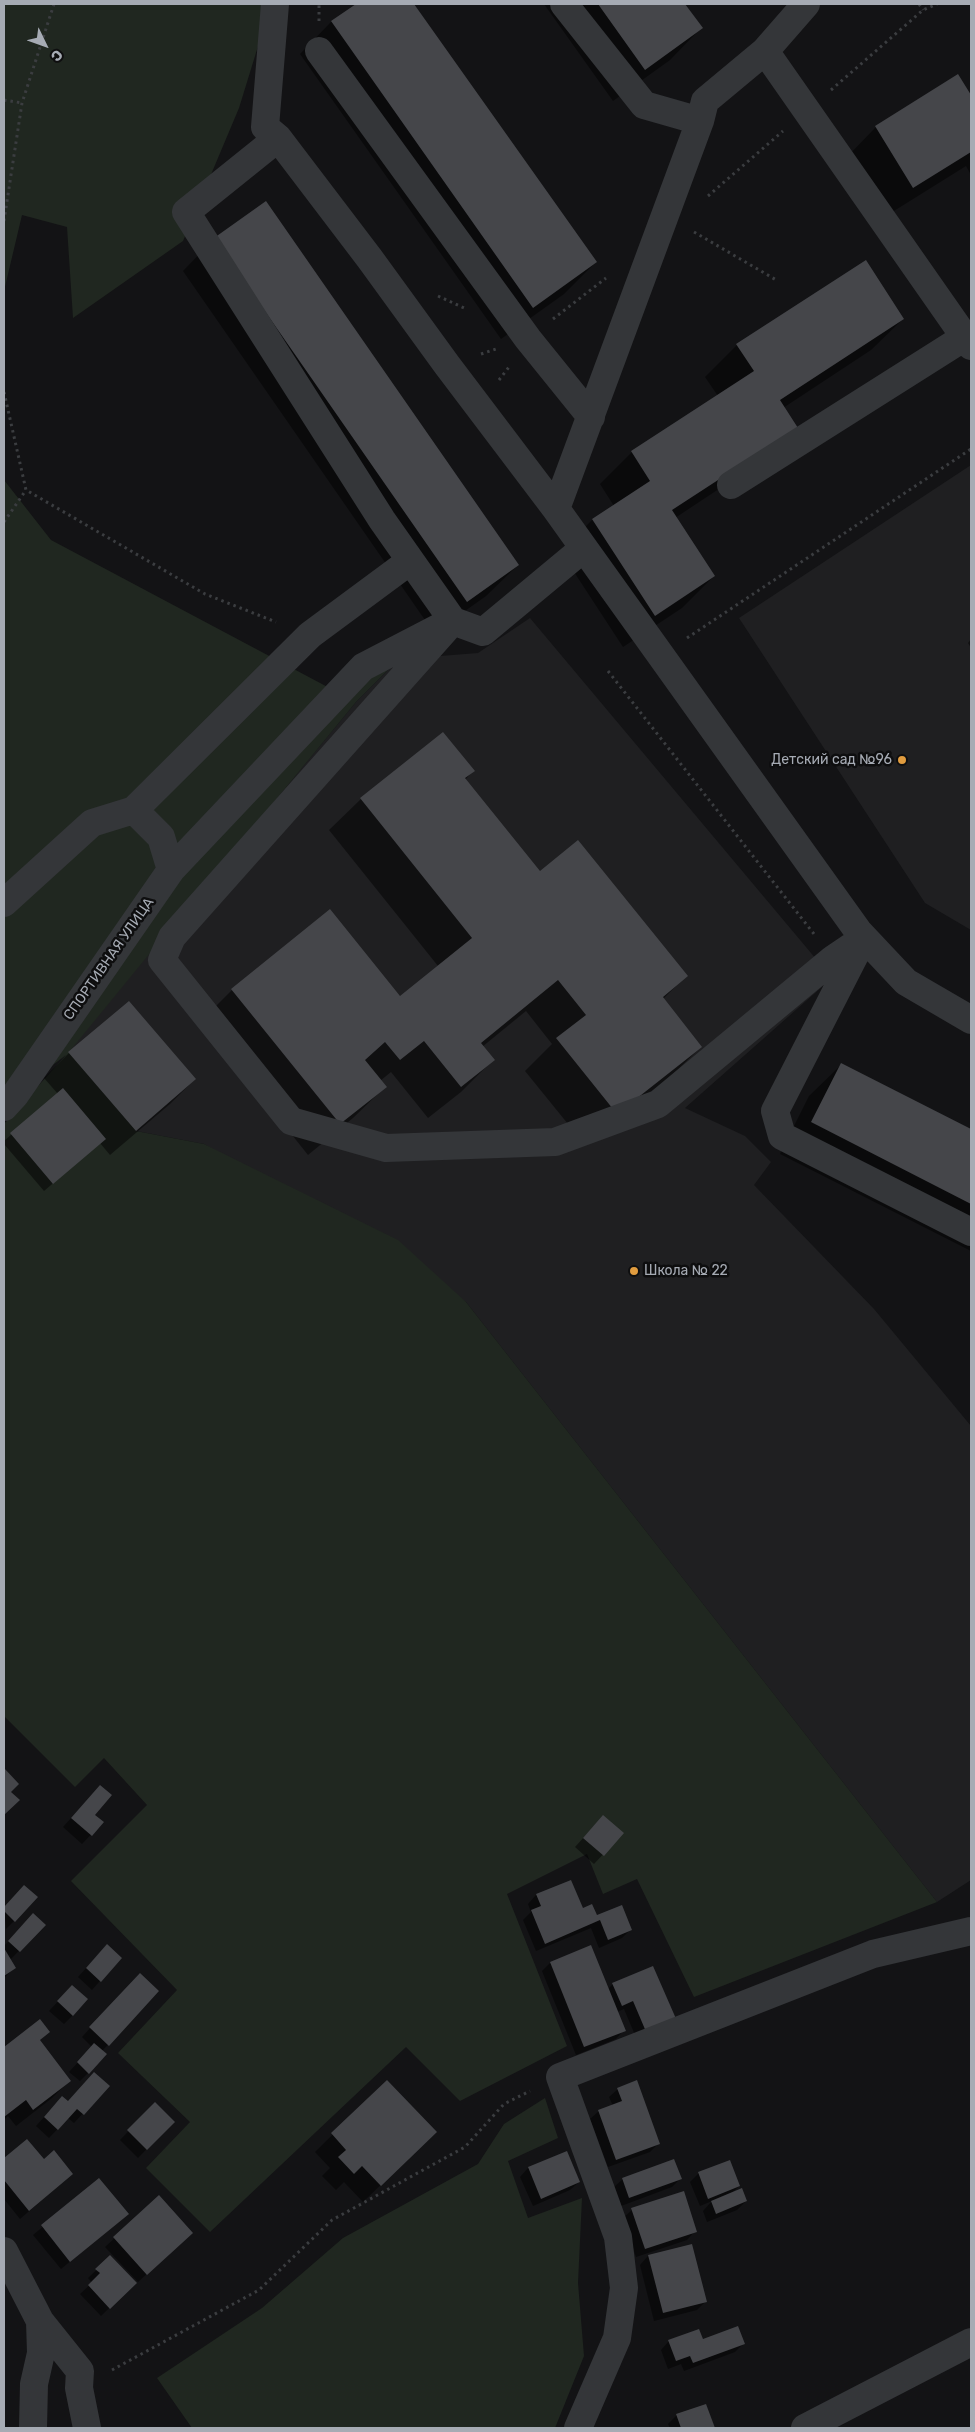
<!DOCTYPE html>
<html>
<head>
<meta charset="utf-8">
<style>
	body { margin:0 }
	#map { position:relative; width:975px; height:2432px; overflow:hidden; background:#131315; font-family:Rubik,sans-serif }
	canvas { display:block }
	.frame { position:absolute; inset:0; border:5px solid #a6abb4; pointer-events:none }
	.north { position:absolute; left:20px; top:20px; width:50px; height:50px; -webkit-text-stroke:4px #0e0e0f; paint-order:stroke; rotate:132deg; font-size:14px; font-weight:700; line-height:20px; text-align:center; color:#a6abb4 }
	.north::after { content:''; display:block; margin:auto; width:18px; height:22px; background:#a6abb4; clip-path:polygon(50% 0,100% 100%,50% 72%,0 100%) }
</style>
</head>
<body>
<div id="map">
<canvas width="975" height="2432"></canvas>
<div class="frame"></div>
<div class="north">С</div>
</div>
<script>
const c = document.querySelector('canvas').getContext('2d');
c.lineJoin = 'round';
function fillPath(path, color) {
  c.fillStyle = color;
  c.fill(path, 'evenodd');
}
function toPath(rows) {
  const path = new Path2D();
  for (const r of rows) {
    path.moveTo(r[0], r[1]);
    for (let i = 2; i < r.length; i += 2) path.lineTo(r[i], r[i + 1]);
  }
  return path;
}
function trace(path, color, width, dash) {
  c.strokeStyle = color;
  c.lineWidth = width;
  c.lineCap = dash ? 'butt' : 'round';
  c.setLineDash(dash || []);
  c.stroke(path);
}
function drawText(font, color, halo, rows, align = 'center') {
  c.font = font + ' Rubik,sans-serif';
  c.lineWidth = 5;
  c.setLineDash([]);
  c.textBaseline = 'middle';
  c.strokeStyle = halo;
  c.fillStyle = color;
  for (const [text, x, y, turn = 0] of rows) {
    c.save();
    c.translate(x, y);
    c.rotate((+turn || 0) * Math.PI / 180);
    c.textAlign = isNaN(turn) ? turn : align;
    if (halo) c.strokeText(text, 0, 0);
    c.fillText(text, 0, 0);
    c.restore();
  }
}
const built = toPath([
	[971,465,971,930,925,903,739,618],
	[530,618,832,978,685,1108,745,1136,771,1162,754,1185,874,1309,971,1426,971,1880,937,1902,466,1302,204,1144,136,1131,68,1052,356,702,405,653,440,656,478,653]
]);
const green = toPath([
	[4,4,271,4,239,108,183,241,73,318,67,227,22,215,4,291],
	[4,480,51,540,337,692,405,653,356,702,69,1052,136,1131,204,1144,398,1240,466,1302,937,1902,694,1997,637,1879,603,1894,587,1854,507,1894,567,2046,460,2101,406,2047,210,2232,146,2168,190,2122,118,2053,177,1990,71,1881,147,1805,104,1758,75,1787,4,1716,4,1124,66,1055,4,1102],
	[545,2098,558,2138,508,2161,528,2218,582,2198,578,2283,584,2356,555,2428,192,2428,157,2378,262,2308,343,2238,478,2164,504,2124]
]);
const shadow = toPath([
	[358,4,413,4,596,262,564,294,501,339,300,54,331,22],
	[544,4,684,4,701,28,670,60,613,101],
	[958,76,971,98,971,175,966,166,881,219,845,159,876,127],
	[214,239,518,565,486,596,434,633,183,271],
	[903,319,871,350,783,408,764,459,675,518,714,576,682,608,623,647,561,552,592,520,614,506,600,484,632,452,718,396,705,377,737,345],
	[971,639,971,648,968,643],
	[473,771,465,780,539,873,686,976,663,999,701,1047,669,1078,585,1145,525,1071,552,1044,526,1011,482,1047,493,1060,461,1092,428,1118,391,1072,380,1081,385,1087,353,1118,308,1155,201,1021,232,990,400,998,438,966,329,830,361,799],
	[69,1053,195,1079,170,1104,110,1155,100,1143,44,1191,4,1144,4,1141,58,1094,44,1078],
	[841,1065,971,1130,971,1251,780,1154,809,1096],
	[100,1786,93,1815,102,1823,82,1844,63,1827],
	[595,1825,622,1834,594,1864,575,1847],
	[571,1881,583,1909,631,1929,622,1938,599,1948,591,1928,536,1951,523,1920,531,1912,528,1904,536,1895],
	[16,1895,14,1921,6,1929,4,1908],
	[25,1924,44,1925,10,1960,14,1968,4,1978,4,1946],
	[99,1954,120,1958,92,1990,78,1977],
	[550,1963,608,1989,613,1984,675,2020,638,2042,624,2009,617,2012,624,2030,616,2039,576,2055,542,1971],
	[131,1983,158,1991,102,2051,88,2073,80,2081,69,2072,92,2047,82,2037],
	[64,1995,73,2015,64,2024,49,2011],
	[40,2021,48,2032,39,2041,69,2081,52,2098,16,2126,8,2116,4,2120,4,2049],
	[387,2081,418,2149,363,2202,344,2182,336,2190,322,2176,330,2168,315,2152],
	[108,2086,74,2123,68,2118,49,2138,36,2126,54,2106],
	[618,2089,658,2144,650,2152,608,2167,590,2119,599,2111,613,2106,609,2097],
	[155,2104,173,2122,138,2158,120,2140],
	[27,2141,44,2161,72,2174,20,2219,4,2199,4,2160],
	[566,2152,579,2182,570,2190,533,2206,520,2177,528,2168],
	[699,2173,739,2186,730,2195,746,2201,737,2210,707,2222,703,2211,712,2201,700,2206,690,2182],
	[623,2179,680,2179,672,2187,621,2206,614,2187],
	[99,2180,127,2214,61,2269,33,2235],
	[159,2197,183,2241,138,2282,105,2247],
	[632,2210,695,2231,687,2240,636,2257,623,2218],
	[648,2256,705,2302,697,2310,654,2321,640,2265],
	[110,2257,135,2283,101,2316,80,2294,92,2283,88,2278],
	[669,2341,702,2341,743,2344,735,2352,684,2371,681,2364,668,2369,661,2350],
	[706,2406,714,2428,670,2428,668,2424,677,2415]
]);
const building = toPath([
	[356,4,414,4,597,262,533,308,331,21],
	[598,4,685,4,703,28,645,70],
	[958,74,971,95,971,152,913,188,875,126],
	[266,201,519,565,467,602,214,238],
	[866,260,904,319,780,400,798,428,672,510,715,576,655,616,592,519,650,481,631,451,754,371,736,344],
	[443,732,475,771,465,778,540,871,578,840,688,976,663,997,702,1047,617,1114,556,1038,586,1015,558,980,481,1043,495,1060,461,1087,424,1041,400,1060,385,1042,365,1060,387,1087,340,1124,231,989,330,909,400,996,472,938,360,798],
	[129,1001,196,1079,136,1131,68,1052],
	[841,1063,971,1129,971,1204,811,1122],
	[63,1088,106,1139,53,1184,10,1133],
	[4,1768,19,1784,11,1792,20,1800,4,1815],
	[100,1785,112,1795,95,1815,104,1822,92,1836,71,1818],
	[603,1815,624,1833,604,1856,583,1838],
	[571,1880,583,1908,592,1904,597,1915,622,1905,632,1930,608,1940,600,1920,545,1944,531,1910,541,1906,536,1894],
	[24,1885,38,1897,15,1922,4,1911,4,1907],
	[33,1913,46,1925,20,1952,8,1941],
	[107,1944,122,1958,101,1982,86,1968],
	[591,1945,626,2031,584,2047,550,1962],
	[4,1948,16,1968,4,1976],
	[653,1966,677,2021,647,2034,633,2001,622,2006,612,1983],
	[140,1973,159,1991,109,2046,89,2027],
	[72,1985,88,1999,73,2016,57,2001],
	[40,2019,50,2032,40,2040,71,2081,33,2110,26,2100,4,2117,4,2047],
	[94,2043,107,2054,89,2074,77,2062],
	[94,2072,110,2086,84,2115,77,2109,58,2130,44,2117,62,2096,68,2101],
	[387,2080,437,2132,381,2186,362,2166,354,2174,338,2157,346,2150,331,2133],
	[637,2080,660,2144,616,2160,598,2110,622,2101,617,2088],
	[155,2102,175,2122,147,2150,127,2130],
	[27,2139,44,2159,54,2150,73,2174,29,2211,4,2180,4,2158],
	[567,2151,580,2182,541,2199,528,2167],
	[674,2159,682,2179,629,2198,622,2178],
	[730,2160,740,2186,708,2199,698,2172],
	[99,2178,129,2214,70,2262,41,2225],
	[742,2188,747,2201,716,2214,711,2201],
	[684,2191,697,2232,645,2249,631,2208],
	[159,2195,193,2233,147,2275,113,2237],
	[692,2244,707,2302,663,2313,648,2255],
	[110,2255,137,2283,110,2309,88,2285,100,2273,95,2269],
	[738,2326,745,2344,693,2363,690,2356,676,2361,668,2340,699,2329,703,2339],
	[706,2404,715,2428,681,2428,676,2414]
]);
const path = toPath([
	[919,4,923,10],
	[319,21,319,4],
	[831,90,923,10,937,4],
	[4,100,22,103],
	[708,196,783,131],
	[4,221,22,103,54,4],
	[694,232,778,281],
	[438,296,464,308],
	[553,319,606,278],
	[481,354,496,349],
	[499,380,509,367],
	[4,392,26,490,205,594,276,622],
	[4,522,26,490],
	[687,638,971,449],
	[608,671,814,934],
	[112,2370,259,2290,332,2220,465,2147,504,2104,530,2091]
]);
const minor = toPath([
	[275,4,265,127,278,138,370,259,447,365,556,509],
	[564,4,644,105,700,121],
	[806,4,765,51,705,101,700,121,556,509,858,931,906,982,971,1020],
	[319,51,528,339,591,417],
	[765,51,971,346],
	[278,138,186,212,382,520,453,621,483,632,584,548],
	[731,485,965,337],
	[453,621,172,937,162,960,291,1121,386,1148,555,1142,658,1104,833,959,864,938],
	[134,810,161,837,171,870],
	[4,903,92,823,134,810,310,635,410,561],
	[862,941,775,1111,782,1136,971,1232],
	[4,1107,15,1095,171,870,363,667,442,626],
	[4,2251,40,2321,41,2353,34,2384,33,2428],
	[40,2321,80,2371,79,2388,87,2428],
	[578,2428,617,2338,624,2288,618,2237,560,2077,873,1954,971,1931],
	[805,2428,971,2342]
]);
const markers = [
	[902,760,5,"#e19c3f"],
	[634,1271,5,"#e19c3f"]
];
const poiNames = [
	["Детский сад №96",892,760],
	["Школа № 22",644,1271,"left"]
];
const streetNames = [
	["СПОРТИВНАЯ УЛИЦА",109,959,-55]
];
fillPath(built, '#1f1f21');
fillPath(green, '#202720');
fillPath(shadow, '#0007');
fillPath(building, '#45464a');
trace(path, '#3b3d40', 3, [2.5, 4]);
trace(minor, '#343639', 28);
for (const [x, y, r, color] of markers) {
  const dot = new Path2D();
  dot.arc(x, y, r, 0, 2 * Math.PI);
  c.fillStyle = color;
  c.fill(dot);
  trace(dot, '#0e0e0f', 2);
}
drawText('14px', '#a6abb4', '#0e0e0f', poiNames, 'right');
drawText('14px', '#a6abb4', '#0e0e0f', streetNames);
</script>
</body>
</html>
